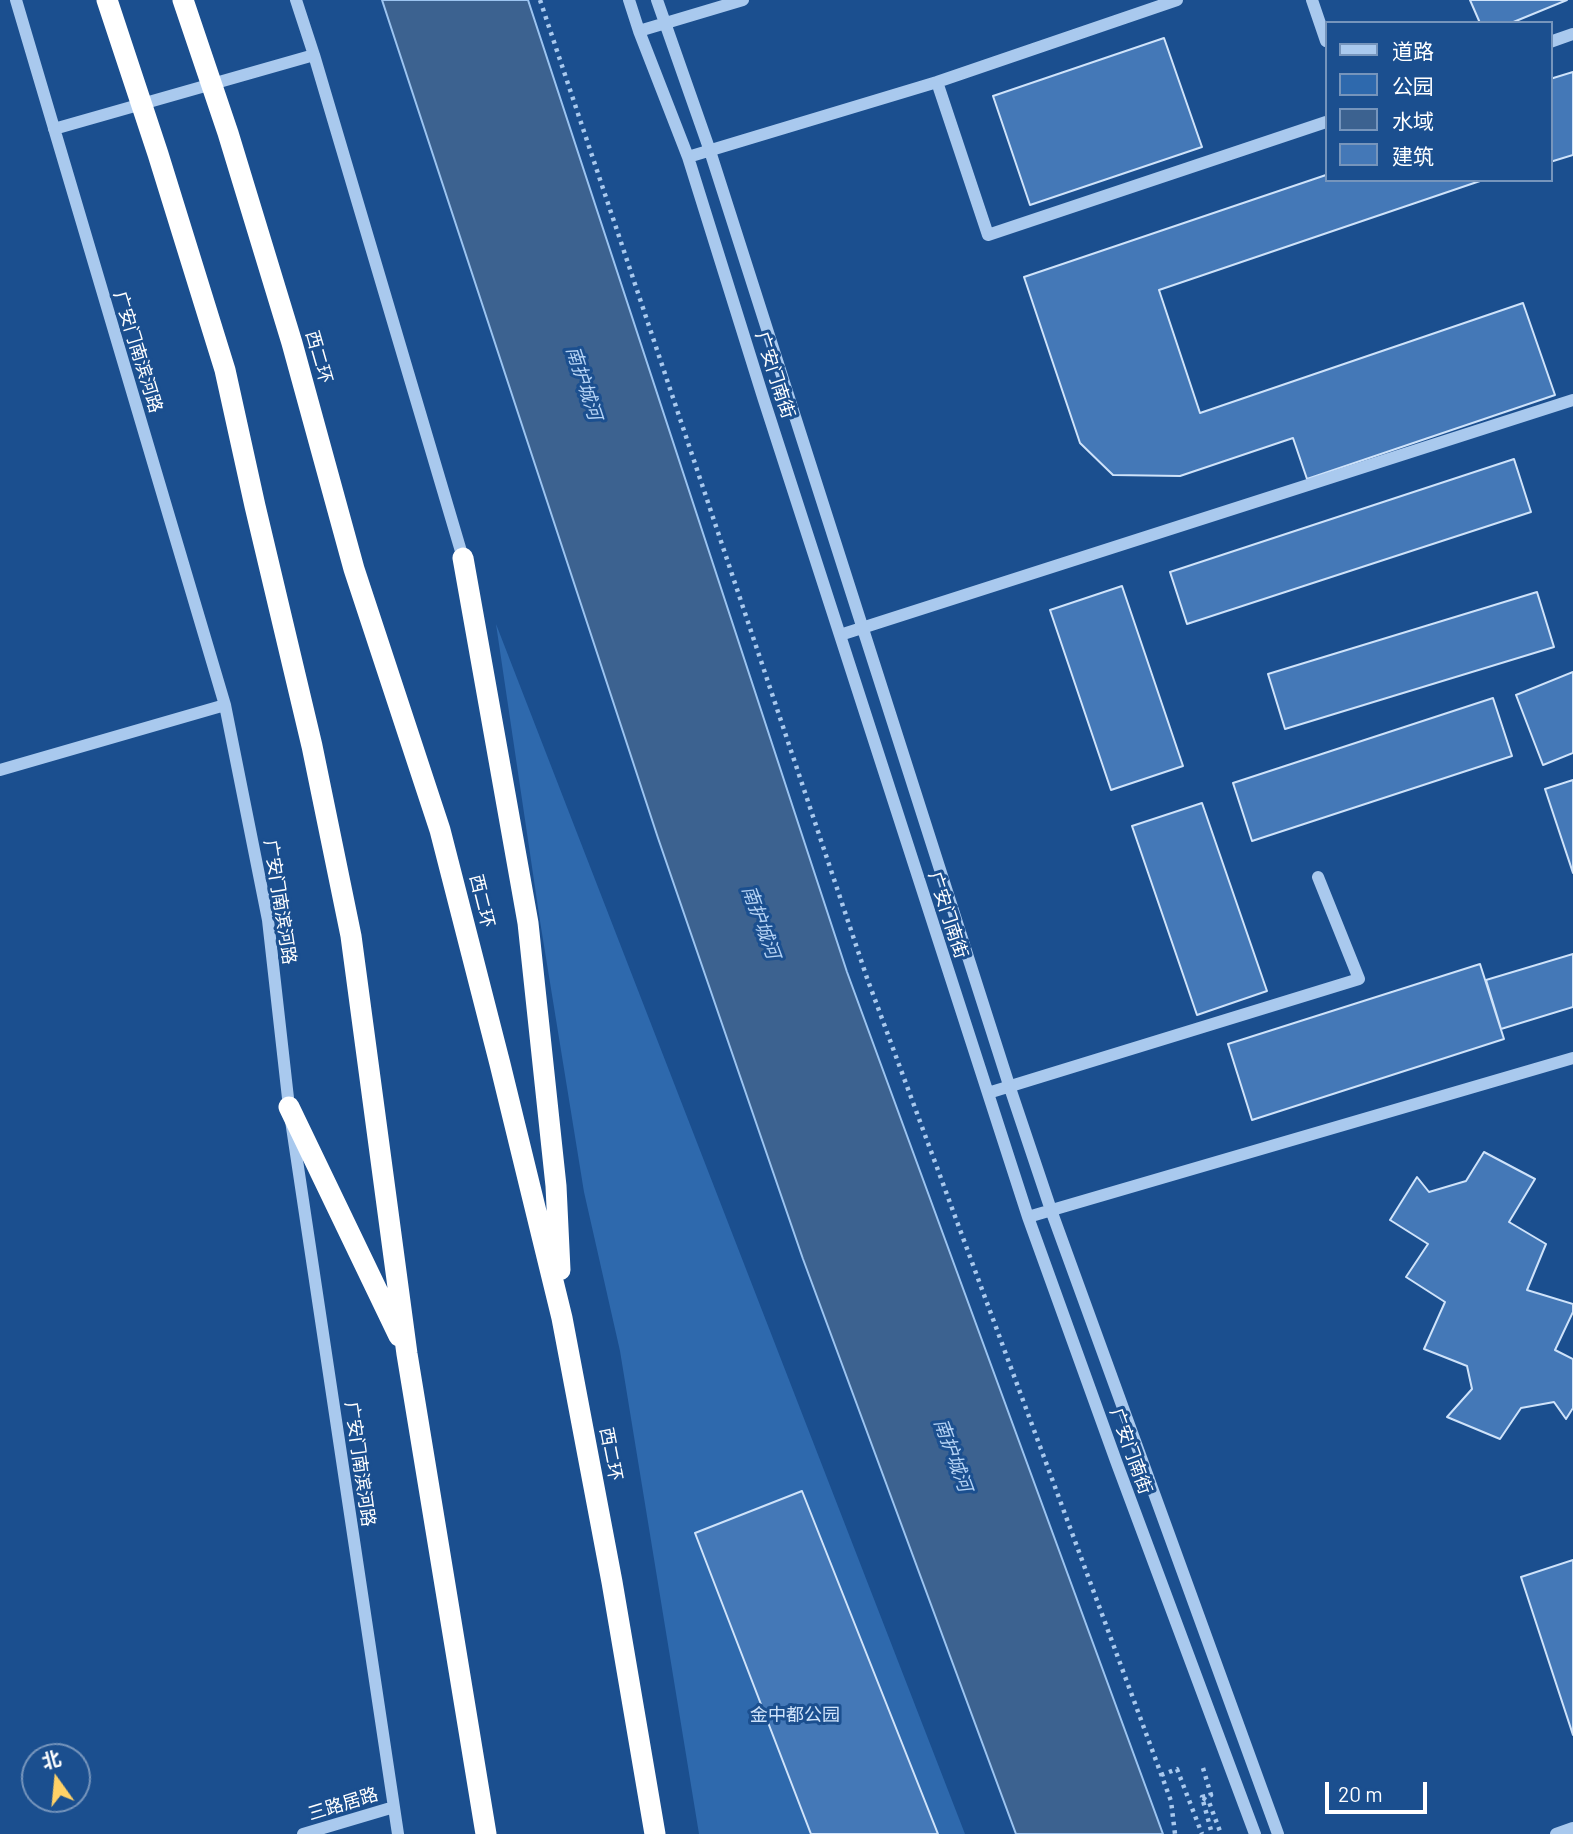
<!DOCTYPE html>
<html>
<head>
<meta charset="utf-8">
<style>
	body { margin:0 }
	#map { position:relative; width:1573px; height:1834px; overflow:hidden; background:#1b4f8f; font-family:Barlow,"Noto Sans SC",sans-serif }
	canvas { display:block }
	.legend { position:absolute; left:1325px; top:21px; width:228px; height:161px; box-sizing:border-box; background:#1b4f8f; border:2px solid #7695bc; margin:0; padding:9px 12px; list-style:none; font-size:21px; color:#fff }
	.legend li { display:flex; align-items:center; gap:14px; height:35px }
	.legend b { width:35px; border:2px solid #7695bc }
	.north { position:absolute; left:21px; top:1743px; width:70px; height:70px; box-sizing:border-box; background:#1b4f8f; border:2px solid #7695bc; border-radius:50%; rotate:345deg; font-size:19px; font-weight:700; line-height:28px; text-align:center; color:#fff }
	.north::after { content:''; display:block; margin:auto; width:24px; height:32px; background:#ffd166; clip-path:polygon(50% 0,100% 100%,50% 72%,0 100%) }
	.scale { position:absolute; left:1325px; top:1782px; width:102px; height:32px; box-sizing:border-box; border:4px solid #fff; border-top:0; padding-left:9px; font-size:21px; line-height:24px; white-space:nowrap; color:#fff; -webkit-text-stroke:5px #1b4f8f; paint-order:stroke }
</style>
</head>
<body>
<div id="map">
<canvas width="1573" height="1834"></canvas>
<ul class="legend">
<li><b style="height:9px;background:#a9c9ee"></b>道路</li>
<li><b style="height:19px;background:#2e69ad"></b>公园</li>
<li><b style="height:19px;background:#3c6290"></b>水域</li>
<li><b style="height:19px;background:#4478b7"></b>建筑</li>
</ul>
<div class="north">北</div>
<div class="scale">20 m</div>
</div>
<script>
const c = document.querySelector('canvas').getContext('2d');
c.lineJoin = 'round';
function fillPath(path, color) {
  c.fillStyle = color;
  c.fill(path, 'evenodd');
}
function toPath(rows) {
  const path = new Path2D();
  for (const r of rows) {
    path.moveTo(r[0], r[1]);
    for (let i = 2; i < r.length; i += 2) path.lineTo(r[i], r[i + 1]);
  }
  return path;
}
function trace(path, color, width, dash) {
  c.strokeStyle = color;
  c.lineWidth = width;
  c.lineCap = dash ? 'butt' : 'round';
  c.setLineDash(dash || []);
  c.stroke(path);
}
function drawText(font, color, halo, rows, align = 'center') {
  c.font = font + ' Barlow,"Noto Sans SC",sans-serif';
  c.lineWidth = 6;
  c.setLineDash([]);
  c.textBaseline = 'middle';
  c.strokeStyle = halo;
  c.fillStyle = color;
  for (const [text, x, y, turn = 0] of rows) {
    c.save();
    c.translate(x, y);
    c.rotate((+turn || 0) * Math.PI / 180);
    c.textAlign = isNaN(turn) ? turn : align;
    if (halo) c.strokeText(text, 0, 0);
    c.fillText(text, 0, 0);
    c.restore();
  }
}
const green = toPath([
	[496,624,965,1834,699,1834,620,1351,584,1192,540,921]
]);
const water = toPath([
	[382,0,528,0,847,972,1163,1834,1016,1834,803,1259,658,838,382,0]
]);
const building = toPath([
	[1470,0,1567,0,1511,23,1480,23,1470,0],
	[1164,38,1202,147,1030,205,993,96,1164,38],
	[1573,72,1573,155,1550,162,1550,79,1573,72],
	[1326,175,1326,180,1483,180,1159,290,1200,413,1523,303,1555,395,1307,479,1293,438,1180,476,1113,475,1080,443,1024,277,1326,175],
	[1514,459,1531,512,1187,624,1170,572,1514,459],
	[1122,586,1183,766,1111,790,1050,610,1122,586],
	[1537,592,1554,647,1285,729,1268,674,1537,592],
	[1573,672,1573,753,1543,765,1516,695,1573,672],
	[1493,698,1512,756,1252,841,1233,783,1493,698],
	[1573,780,1573,873,1545,789,1573,780],
	[1202,803,1267,991,1197,1015,1132,826,1202,803],
	[1573,954,1573,1007,1501,1029,1486,980,1573,954],
	[1480,964,1504,1039,1252,1120,1228,1044,1480,964],
	[1484,1152,1535,1179,1509,1222,1546,1244,1527,1290,1573,1304,1573,1312,1555,1350,1573,1359,1573,1408,1566,1419,1554,1402,1521,1408,1500,1439,1447,1417,1472,1389,1467,1366,1424,1349,1445,1302,1406,1277,1428,1244,1390,1220,1417,1177,1429,1192,1466,1181,1484,1152],
	[802,1491,938,1834,811,1834,695,1533,802,1491],
	[1573,1560,1573,1735,1521,1577,1573,1560]
]);
const path = toPath([
	[540,0,867,978,1171,1801,1175,1834],
	[1203,1768,1211,1795,1202,1797,1212,1834],
	[1161,1775,1177,1769,1202,1834],
	[1203,1798,1209,1802,1221,1834]
]);
const minor = toPath([
	[16,0,225,705,268,920,289,1107,398,1834],
	[296,0,314,55,463,558],
	[629,0,639,31,688,157,763,397,1028,1217,1116,1461,1255,1834],
	[657,0,710,151,1009,1085,1051,1210,1278,1834],
	[1312,0,1326,41],
	[639,31,743,0],
	[1550,42,1573,34],
	[937,82,988,235,1326,122],
	[54,129,314,55],
	[688,157,937,82,1177,0],
	[840,635,1573,400],
	[0,770,225,705],
	[988,1093,1359,979,1318,877],
	[1028,1217,1573,1058],
	[303,1834,394,1807],
	[1556,1834,1573,1828]
]);
const highway = toPath([
	[107,0,158,154,225,370,255,506,312,746,351,936,407,1354,486,1834],
	[183,0,228,133,292,343,354,569,440,830,500,1064,562,1318,612,1582,655,1834],
	[463,558,528,923,556,1186,560,1270],
	[289,1107,399,1336]
]);
const streetNames = [
	["广安门南滨河路",138,352,73],
	["西二环",319,357,74],
	["广安门南街",775,375,72],
	["西二环",482,901,76],
	["广安门南滨河路",280,902,81],
	["广安门南街",948,915,72],
	["广安门南街",1131,1451,70],
	["西二环",611,1454,79],
	["广安门南滨河路",360,1464,82],
	["三路居路",343,1804,-17]
];
const parkNames = [
	["金中都公园",795,1715]
];
const waterNames = [
	["南护城河",584,383,72],
	["南护城河",761,922,70],
	["南护城河",953,1455,70]
];
fillPath(green, '#2e69ad');
fillPath(water, '#3c6290');
trace(water, '#9cc4f0', 2);
fillPath(building, '#4478b7');
trace(building, '#cfe3fa', 2);
trace(path, '#a9c9ee', 4.5, [3.5, 5]);
trace(minor, '#a9c9ee', 12);
trace(highway, '#fff', 21);
drawText('18px', '#fff', '#1b4f8f', streetNames);
drawText('18px', '#cfe3fa', '#1b4f8f', parkNames);
drawText('italic 19px', '#b5d3f5', '#1b4f8f', waterNames);
</script>
</body>
</html>
